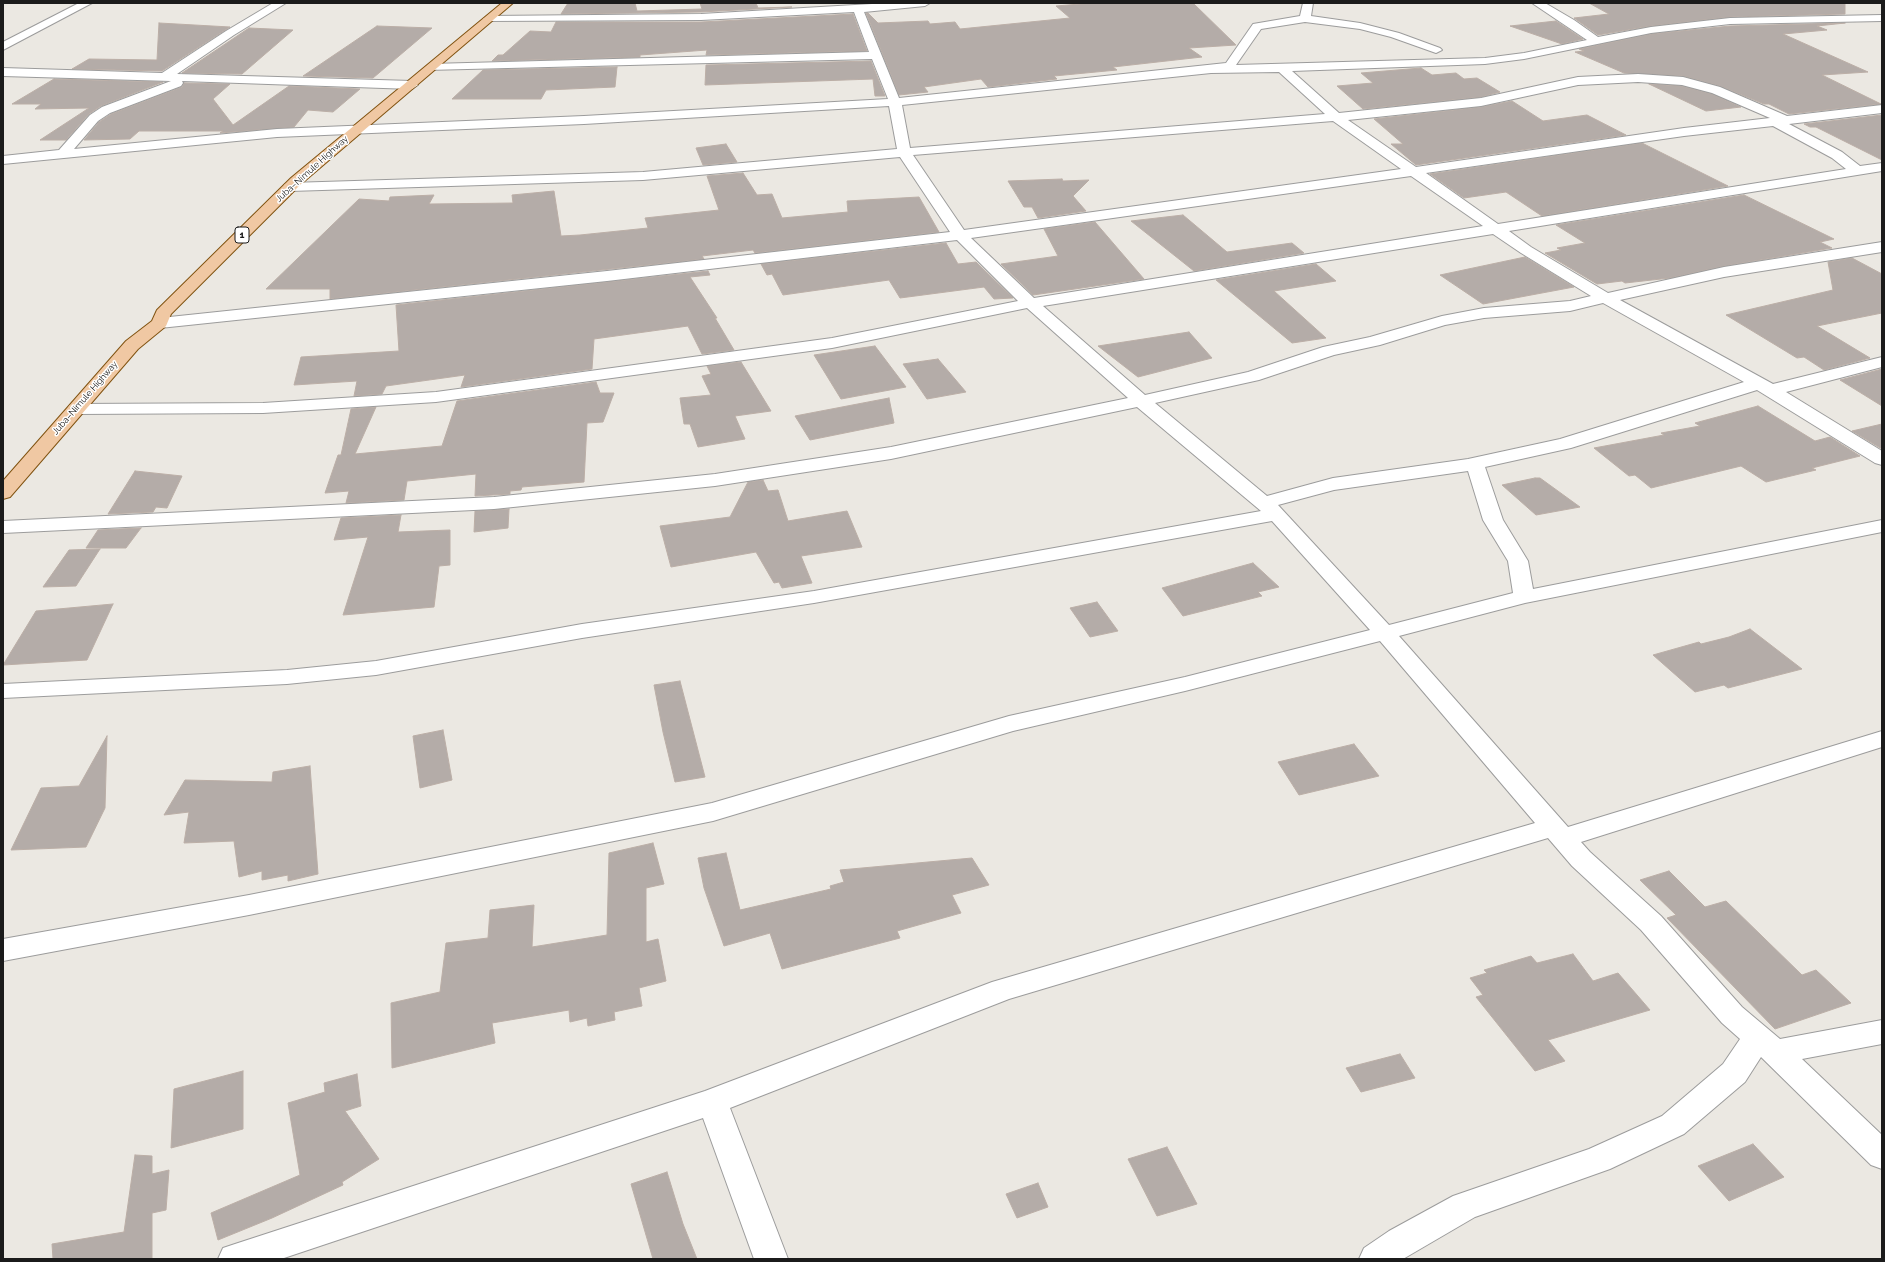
<!DOCTYPE html>
<html>
<head>
<meta charset="utf-8">
<style>
	body { margin:0 }
	#map { position:relative; width:1885px; height:1262px; overflow:hidden; background:#ebe8e2; font-family:Raleway,sans-serif }
	canvas { display:block }
	.frame { position:absolute; inset:0; border:4px solid #1b1b1b; pointer-events:none }
</style>
</head>
<body>
<div id="map">
<canvas width="1885" height="1262"></canvas>
<div class="frame"></div>
</div>
<script>
const c = document.querySelector('canvas').getContext('2d');
c.lineJoin = 'round';
function fillPath(path, color) {
  c.fillStyle = color;
  c.fill(path, 'evenodd');
}
function toPath(rows) {
  const path = new Path2D();
  for (const r of rows) {
    path.moveTo(r[0], r[1]);
    for (let i = 2; i < r.length; i += 2) path.lineTo(r[i], r[i + 1]);
  }
  return path;
}
function trace(path, color, width, dash) {
  c.strokeStyle = color;
  c.lineWidth = width;
  c.lineCap = dash ? 'butt' : 'round';
  c.setLineDash(dash || []);
  c.stroke(path);
}
function drawText(font, color, halo, rows, align = 'center') {
  c.font = font + ' Raleway,sans-serif';
  c.lineWidth = 3;
  c.setLineDash([]);
  c.textBaseline = 'middle';
  c.strokeStyle = halo;
  c.fillStyle = color;
  for (const [text, x, y, turn = 0] of rows) {
    c.save();
    c.translate(x, y);
    c.rotate((+turn || 0) * Math.PI / 180);
    c.textAlign = isNaN(turn) ? turn : align;
    if (halo) c.strokeText(text, 0, 0);
    c.fillText(text, 0, 0);
    c.restore();
  }
}
const building = toPath([
	[568,3,635,3,637,11,702,9,700,3,756,3,758,8,792,7,701,12,561,14,568,3],
	[1092,3,1193,3,1236,45,1189,48,1202,57,1113,67,1117,70,1054,76,1057,79,988,87,981,79,924,87,928,92,899,95,866,13,868,13,878,23,928,21,930,24,955,22,960,29,1070,18,1056,6,1092,3],
	[1589,3,1845,3,1845,14,1730,17,1651,26,1598,35,1574,18,1609,14,1589,3],
	[853,14,867,51,706,55,707,50,640,55,640,57,492,61,498,55,503,55,530,31,551,32,556,22,701,22,853,14],
	[1556,21,1583,39,1562,44,1510,26,1556,21],
	[159,23,230,27,162,71,72,69,89,59,157,60,159,23],
	[1845,23,1817,26,1827,30,1783,34,1868,72,1822,75,1881,104,1789,114,1769,104,1764,104,1720,86,1683,76,1624,73,1575,52,1584,51,1579,49,1651,34,1730,26,1845,23],
	[377,26,432,28,373,78,303,76,377,26],
	[249,28,293,30,242,74,182,73,249,28],
	[871,61,885,96,875,96,873,79,705,85,706,65,871,61],
	[617,67,615,87,546,90,541,99,452,99,483,70,617,67],
	[1421,68,1432,75,1456,73,1464,79,1477,78,1500,92,1481,97,1363,109,1337,86,1373,83,1361,73,1421,68],
	[54,79,163,82,101,106,89,114,66,140,40,140,89,108,35,109,41,104,12,104,54,79],
	[184,83,230,84,213,99,233,125,289,86,360,89,333,112,308,110,294,127,220,133,223,131,139,131,130,139,84,140,99,122,111,114,182,87,184,83],
	[1649,84,1682,86,1712,94,1741,107,1706,111,1649,84],
	[1512,101,1543,121,1587,115,1626,135,1416,165,1391,144,1403,144,1374,119,1481,107,1512,101],
	[1882,115,1882,160,1816,127,1810,127,1804,124,1882,115],
	[1642,143,1728,186,1542,216,1506,192,1464,198,1430,174,1642,143],
	[726,144,737,162,703,165,696,148,726,144],
	[743,173,757,195,772,194,782,218,848,212,847,201,919,197,939,232,755,253,753,250,702,256,704,259,330,299,330,289,266,289,359,199,389,201,390,197,434,195,429,204,513,203,512,195,554,191,561,236,580,235,648,228,645,218,719,210,707,176,743,173],
	[1062,179,1063,181,1089,180,1073,196,1086,211,1038,218,1032,207,1024,207,1008,181,1062,179],
	[1744,195,1834,239,1820,242,1832,248,1724,266,1670,278,1625,283,1622,281,1597,284,1545,253,1561,250,1557,248,1585,243,1556,225,1744,195],
	[1183,215,1227,252,1292,243,1304,253,1194,271,1131,221,1183,215],
	[1095,222,1144,279,1033,295,1001,264,1058,256,1044,229,1095,222],
	[946,243,958,264,976,262,1013,298,994,299,984,287,900,298,889,280,783,295,772,274,767,275,761,264,946,243],
	[1525,257,1574,287,1483,304,1440,275,1525,257],
	[1852,258,1882,274,1882,313,1817,326,1870,358,1824,370,1804,357,1797,358,1726,315,1833,290,1828,262,1852,258],
	[1316,264,1336,281,1274,291,1326,338,1292,343,1216,280,1316,264],
	[708,271,710,275,690,277,717,318,715,318,734,350,702,354,688,326,594,339,592,369,461,387,465,375,386,386,382,394,354,396,357,381,294,385,301,357,399,351,396,305,708,271],
	[1189,332,1212,358,1138,377,1098,346,1189,332],
	[875,346,906,387,841,399,814,355,875,346],
	[938,359,966,392,927,399,903,364,938,359],
	[741,362,771,411,735,416,745,439,698,447,690,424,684,424,680,398,711,395,702,376,711,374,707,366,741,362],
	[1882,369,1882,406,1840,380,1882,369],
	[596,382,600,393,614,393,603,422,587,423,584,482,522,487,521,490,510,491,510,494,475,496,476,474,407,481,404,500,346,503,349,491,325,493,338,455,341,455,351,409,376,407,355,454,442,446,457,401,596,382],
	[889,398,894,423,810,440,795,416,889,398],
	[1758,406,1815,441,1830,437,1860,456,1812,468,1816,470,1766,482,1741,466,1651,488,1635,475,1629,476,1594,448,1664,435,1661,433,1700,426,1695,423,1758,406],
	[1882,424,1882,449,1852,431,1882,424],
	[135,471,182,476,167,508,156,507,153,512,108,514,135,471],
	[1535,478,1540,478,1580,507,1536,515,1502,485,1535,478],
	[763,480,768,491,778,490,788,521,847,511,862,547,801,556,812,583,782,588,779,582,774,583,756,552,671,567,660,526,730,517,748,482,763,480],
	[509,509,508,528,474,532,475,511,509,509],
	[401,515,398,532,450,530,450,565,439,566,434,607,343,615,368,537,334,540,341,518,401,515],
	[141,528,126,548,86,548,98,530,141,528],
	[100,549,76,586,43,587,69,550,100,549],
	[1253,563,1279,587,1258,592,1262,596,1183,616,1162,588,1253,563],
	[1097,602,1118,631,1090,637,1070,608,1097,602],
	[113,604,87,660,3,665,36,611,113,604],
	[1750,629,1802,669,1728,688,1724,685,1695,692,1653,655,1699,642,1701,644,1729,637,1750,629],
	[680,681,705,777,675,782,663,732,654,685,680,681],
	[443,730,452,780,420,788,413,736,443,730],
	[107,736,105,808,86,847,11,850,41,788,79,786,107,736],
	[1354,744,1379,776,1299,795,1278,762,1354,744],
	[310,766,318,874,288,881,288,875,262,880,262,871,239,877,234,841,184,843,189,812,164,815,185,780,272,782,273,772,310,766],
	[653,843,664,884,646,888,646,942,658,939,666,981,639,988,642,1006,614,1012,615,1020,588,1026,587,1018,570,1022,569,1010,492,1023,495,1043,392,1068,391,1003,440,992,446,943,488,938,490,910,534,905,532,947,607,935,609,853,653,843],
	[726,853,740,910,831,889,830,886,844,882,840,870,972,858,989,885,952,895,961,913,897,931,900,938,782,969,770,933,724,946,704,888,698,858,726,853],
	[1669,871,1705,907,1726,901,1802,975,1816,970,1851,1003,1775,1029,1667,918,1676,915,1640,880,1669,871],
	[1573,954,1593,981,1618,973,1650,1010,1548,1040,1565,1061,1535,1071,1476,997,1483,995,1470,978,1487,973,1484,970,1531,956,1537,963,1573,954],
	[1400,1054,1415,1078,1361,1092,1346,1068,1400,1054],
	[243,1071,243,1129,171,1148,174,1089,243,1071],
	[357,1074,361,1106,345,1111,379,1159,342,1182,343,1185,272,1218,218,1240,211,1213,300,1175,288,1103,325,1092,324,1083,357,1074],
	[1753,1144,1784,1177,1729,1201,1698,1166,1753,1144],
	[1167,1147,1197,1204,1157,1216,1128,1159,1167,1147],
	[135,1155,152,1156,152,1174,169,1170,166,1210,152,1213,152,1259,53,1259,52,1244,124,1232,135,1155],
	[667,1172,683,1224,697,1259,653,1259,631,1184,667,1172],
	[1038,1183,1048,1207,1017,1218,1006,1194,1038,1183]
]);
const street = toPath([
	[79,3,92,3,3,50,3,42,79,3],
	[273,3,286,3,234,35,177,74,412,81,418,85,412,89,182,81,183,83,181,86,110,113,98,121,74,149,277,129,584,116,888,99,872,59,427,70,425,68,427,66,431,64,869,52,854,12,701,20,484,21,483,19,488,16,701,14,889,3,930,3,925,6,864,12,899,98,1226,63,1253,24,1300,16,1303,3,1313,3,1311,16,1360,23,1399,33,1440,48,1442,50,1436,53,1391,37,1360,29,1305,22,1261,29,1236,65,1485,58,1524,53,1587,40,1532,3,1545,3,1574,20,1598,37,1651,27,1730,18,1882,15,1882,21,1730,24,1651,33,1524,59,1485,64,1292,71,1339,113,1481,98,1578,77,1638,74,1683,77,1720,87,1787,116,1882,105,1882,113,1789,124,1842,152,1860,166,1882,163,1882,171,1509,231,1531,247,1608,293,1724,267,1882,242,1882,252,1724,277,1620,300,1773,384,1882,357,1882,367,1786,392,1882,451,1882,465,1875,463,1757,390,1571,448,1485,467,1503,520,1528,561,1533,589,1882,520,1882,532,1525,603,1399,636,1568,827,1882,731,1882,747,1581,842,1590,852,1661,916,1742,1007,1780,1039,1882,1020,1882,1044,1802,1059,1882,1135,1882,1169,1871,1165,1761,1057,1745,1082,1684,1134,1610,1169,1475,1217,1403,1259,1359,1259,1364,1248,1389,1231,1453,1196,1589,1149,1662,1116,1723,1064,1740,1039,1722,1023,1641,930,1572,866,1548,838,1009,999,730,1108,788,1259,754,1259,703,1118,281,1259,218,1259,223,1248,235,1244,705,1091,992,982,1535,823,1380,641,1185,691,1013,731,713,821,249,915,3,961,3,939,249,895,712,803,1009,716,1185,677,1370,630,1272,521,814,603,582,638,376,675,287,684,3,698,3,684,287,670,376,661,582,624,814,591,1261,511,1137,407,891,459,715,486,494,509,3,533,3,521,494,497,715,474,891,447,1128,398,1027,308,832,348,436,402,263,413,76,414,70,413,67,409,70,405,76,404,263,403,436,392,832,338,1018,301,957,240,607,281,160,328,154,326,152,323,154,320,160,318,607,271,950,232,900,157,643,180,290,191,285,190,283,187,285,184,290,183,643,172,897,149,889,106,584,124,277,137,3,164,3,156,59,150,90,115,102,107,171,81,3,76,3,68,162,73,226,31,273,3],
	[1279,72,1325,114,910,148,902,105,1211,73,1279,72],
	[1638,82,1682,85,1712,93,1770,118,1684,128,1416,167,1348,120,1481,106,1578,85,1638,82],
	[1333,121,1401,169,964,230,913,155,1333,121],
	[1773,126,1832,158,1846,169,1498,224,1426,173,1684,136,1773,126],
	[1411,176,1483,226,1034,298,971,238,1411,176],
	[1493,234,1521,253,1591,296,1570,301,1484,308,1442,316,1370,337,1323,347,1248,372,1145,395,1043,306,1493,234],
	[1603,303,1744,382,1560,439,1468,459,1333,478,1267,496,1155,403,1259,380,1334,355,1380,345,1445,325,1484,318,1570,311,1603,303],
	[1468,471,1483,520,1508,561,1513,593,1389,625,1278,505,1334,490,1468,471]
]);
const primary = toPath([
	[502,3,513,3,301,184,171,314,166,326,138,349,10,497,3,499,3,481,126,341,152,321,157,310,291,178,502,3]
]);
const farStreetnames = [
	["Juba–Nimule Highway",312,169,-42],
	["Juba–Nimule Highway",85,398,-49]
];
const shields = [
	[242,235,14]
];
const shieldNames = [
	["1",242,235]
];
fillPath(building, '#b4aca8');
trace(building, '#bbaea6', 1);
trace(street, '#9c9c9c', 2);
trace(primary, '#815311', 2);
fillPath(street, '#fff');
fillPath(primary, '#f0c8a3');
drawText('9px', '#1b1b1b', '#fff', farStreetnames);
for (const [x, y, w] of shields) {
  const box = new Path2D();
  box.roundRect(x - w / 2, y - 8, w, 16, 3);
  c.fillStyle = '#fff';
  c.fill(box);
  trace(box, '#1b1b1b', 1);
}
drawText('bold 10px', '#1b1b1b', null, shieldNames);
</script>
</body>
</html>
